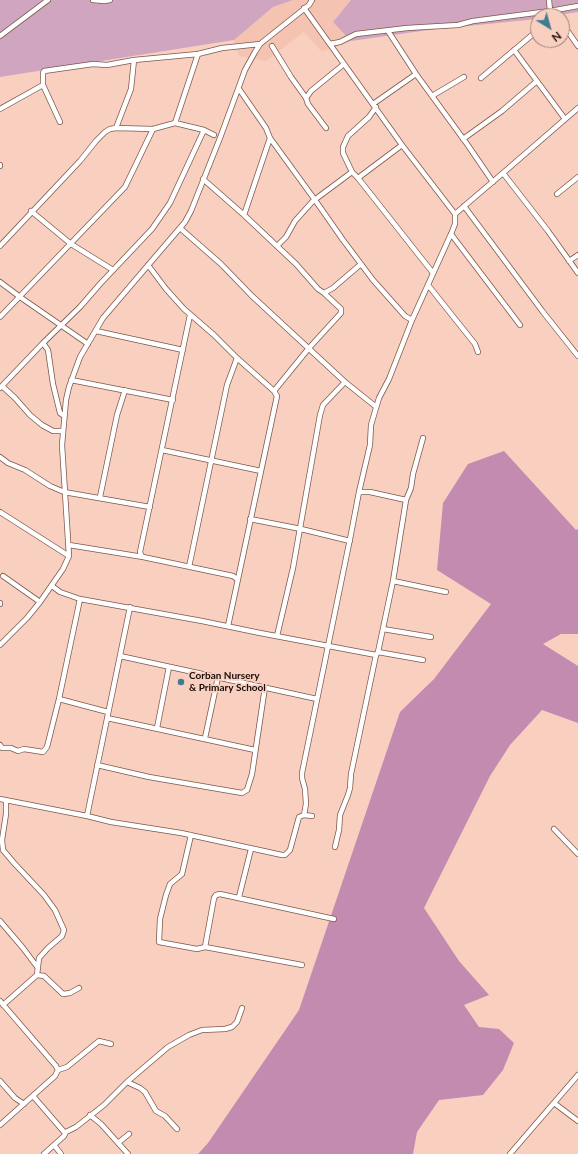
<!DOCTYPE html>
<html>
<head>
<meta charset="utf-8">
<style>
	body { margin:0 }
	#map { position:relative; width:578px; height:1154px; overflow:hidden; background:#f9cfc0; font-family:Lato,sans-serif }
	canvas { display:block }
	.north { position:absolute; left:530px; top:8px; width:40px; height:40px; box-sizing:border-box; background:#f9cfc0; border:1px solid #9f8176; border-radius:50%; rotate:143deg; font-size:11px; font-weight:700; line-height:16px; text-align:center; color:#190b07 }
	.north::after { content:''; display:block; margin:auto; width:14px; height:18px; background:#3d7d91; clip-path:polygon(50% 0,100% 100%,50% 72%,0 100%) }
</style>
</head>
<body>
<div id="map">
<canvas width="578" height="1154"></canvas>
<div class="north">N</div>
</div>
<script>
const c = document.querySelector('canvas').getContext('2d');
c.lineJoin = 'round';
function fillPath(path, color) {
  c.fillStyle = color;
  c.fill(path, 'evenodd');
}
function toPath(rows) {
  const path = new Path2D();
  for (const r of rows) {
    path.moveTo(r[0], r[1]);
    for (let i = 2; i < r.length; i += 2) path.lineTo(r[i], r[i + 1]);
  }
  return path;
}
function trace(path, color, width, dash) {
  c.strokeStyle = color;
  c.lineWidth = width;
  c.lineCap = dash ? 'butt' : 'round';
  c.setLineDash(dash || []);
  c.stroke(path);
}
function drawText(font, color, halo, rows, align = 'center') {
  c.font = font + ' Lato,sans-serif';
  c.lineWidth = 3.5;
  c.setLineDash([]);
  c.textBaseline = 'middle';
  c.strokeStyle = halo;
  c.fillStyle = color;
  for (const [text, x, y, turn = 0] of rows) {
    c.save();
    c.translate(x, y);
    c.rotate((+turn || 0) * Math.PI / 180);
    c.textAlign = isNaN(turn) ? turn : align;
    if (halo) c.strokeText(text, 0, 0);
    c.fillText(text, 0, 0);
    c.restore();
  }
}
const built = toPath([
	[293,0,351,0,333,22,351,41,322,52,304,32,266,61,239,56,234,40,273,7]
]);
const green = toPath([
	[0,0,293,0,273,7,234,40,0,77],
	[351,0,578,0,578,12,552,16,538,16,537,19,428,30,351,41,333,22]
]);
const forest = toPath([
	[504,451,576,530,578,529,578,634,561,634,543,644,578,666,578,723,542,710,510,745,490,776,424,908,459,961,489,995,464,1005,479,1027,499,1029,514,1043,503,1070,483,1095,439,1100,417,1132,413,1154,198,1154,208,1143,299,1010,400,712,434,679,491,604,437,570,443,503,468,464]
]);
const street = toPath([
	[93,0,104,1,110,0],
	[549,0,550,11],
	[304,8,402,145,455,214],
	[554,10,557,16],
	[562,23,578,46],
	[388,31,416,74,467,144,493,182],
	[0,36,48,0],
	[330,44,340,42,356,34,407,28,458,25,473,21,550,11,578,6],
	[272,46,291,77,306,98],
	[514,50,565,119],
	[481,78,538,30],
	[239,89,266,128,270,138,315,200,343,240,373,280,405,316,412,320],
	[432,96,464,77],
	[373,104,416,74],
	[0,109,43,85],
	[60,122,43,85,43,73,44,71,93,64,107,65,134,60,198,54,222,48,260,44],
	[175,123,198,54],
	[116,128,131,89,134,60],
	[326,128,308,104,306,98,311,91,344,64],
	[463,139,502,111,537,81],
	[0,165,0,166],
	[352,172,343,153,343,147,348,136,369,117,376,107],
	[503,173,548,231,578,273],
	[358,178,433,273],
	[203,179,244,215,296,264,318,289,324,293,333,288,361,264],
	[557,194,578,177],
	[464,206,543,312,578,356],
	[31,211,71,244,113,270],
	[244,215,270,138],
	[180,228,221,264,252,296,345,382,375,406],
	[451,234,520,325],
	[0,246,80,161,96,141,105,132,110,129,116,128,153,129,175,123,204,130,214,135],
	[277,246,286,237,295,221,313,201,352,172,358,178,402,145],
	[569,261,578,255],
	[148,265,166,289,184,309,214,335,237,358,274,391,277,396,228,626],
	[0,282,20,297,88,344],
	[428,285,475,344,478,352],
	[0,317,125,187,153,129],
	[96,331,183,350],
	[43,343,48,350,53,384,60,413,64,416],
	[71,380,173,400],
	[2,386,15,398,30,415,42,425,53,431,63,431],
	[0,388,43,343,80,307,100,284,152,229,170,203,204,130],
	[274,391,309,348,341,313,341,309,324,293],
	[162,450,261,471],
	[0,457,8,463,25,470,50,486,64,492,150,507],
	[359,492,370,492,406,500,411,488,413,474,423,438],
	[100,497,117,415,125,390],
	[0,512,69,556],
	[250,519,301,529,350,541],
	[69,545,143,557,233,576,237,579],
	[143,557,141,555,140,552,190,315],
	[189,567,227,385,237,358],
	[3,576,40,602],
	[393,581,446,592],
	[52,586,60,592,80,599,202,621,260,633,376,655,378,652,393,581,406,500],
	[0,604,0,603],
	[383,629,431,637],
	[277,636,293,568,320,415,323,405,345,382],
	[0,645,27,618,40,602,63,569,69,556,62,445,66,400,69,387,80,357,103,318,185,222,191,211,220,138,245,70,255,52,260,44,309,5,312,0],
	[378,652,423,660],
	[120,656,317,699],
	[59,699,108,712],
	[107,718,255,750],
	[157,728,169,667],
	[205,738,218,677],
	[0,745,2,748,11,748,18,751,24,749,43,752,47,747,59,699,80,599],
	[97,765,149,777,242,793,247,790,252,774,265,687],
	[0,799,87,816,111,822,181,833,282,855,285,855,290,850,299,817,304,815,312,816],
	[304,815,306,804,305,789,302,778,302,773,351,534,359,492,370,445,371,425,379,398,389,379,412,320,451,234,455,224,455,214,503,173,578,108],
	[87,816,130,607],
	[554,829,578,854],
	[191,835,182,874,170,884,166,895,160,919,159,942,197,949,205,947,302,965],
	[335,847,339,830,340,815,348,795,350,788,351,774,376,655],
	[239,897,251,849],
	[0,921,23,948,38,968],
	[205,947,214,898,216,895,220,894,334,919],
	[37,975,44,976,63,994,70,993,79,988],
	[0,1001,56,1066,58,1070,55,1076,0,1125],
	[3,1005,37,975,39,958,48,948,62,936,64,930,55,910,44,895,14,863,3,850,2,840,6,814,6,801],
	[58,1070,67,1067,99,1041,111,1044],
	[0,1081,15,1098,24,1104],
	[127,1082,140,1088,145,1092,156,1111,165,1116,177,1129],
	[33,1096,65,1133],
	[554,1103,578,1121],
	[90,1115,101,1124,128,1154],
	[118,1143,129,1134],
	[54,1145,61,1154],
	[44,1154,64,1136,66,1132,76,1127,104,1105,127,1082,168,1047,189,1035,202,1030,225,1029,232,1027,237,1022,242,1008],
	[510,1154,578,1075]
]);
const markers = [
	[181,682,4,"#3d7d91"]
];
const poiNames = [
	["Corban Nursery",189,676],
	["& Primary School",189,688]
];
fillPath(built, '#f5c3b1');
fillPath(green, '#cfa5bf');
fillPath(forest, '#c38baf');
trace(street, '#7c584b', 6);
trace(street, '#fff', 4.5);
for (const [x, y, r, color] of markers) {
  const dot = new Path2D();
  dot.arc(x, y, r, 0, 2 * Math.PI);
  c.fillStyle = color;
  c.fill(dot);
  trace(dot, '#f9cfc0', 1.5);
}
drawText('bold 10px', '#190b07', '#f9cfc0', poiNames, 'left');
</script>
</body>
</html>
